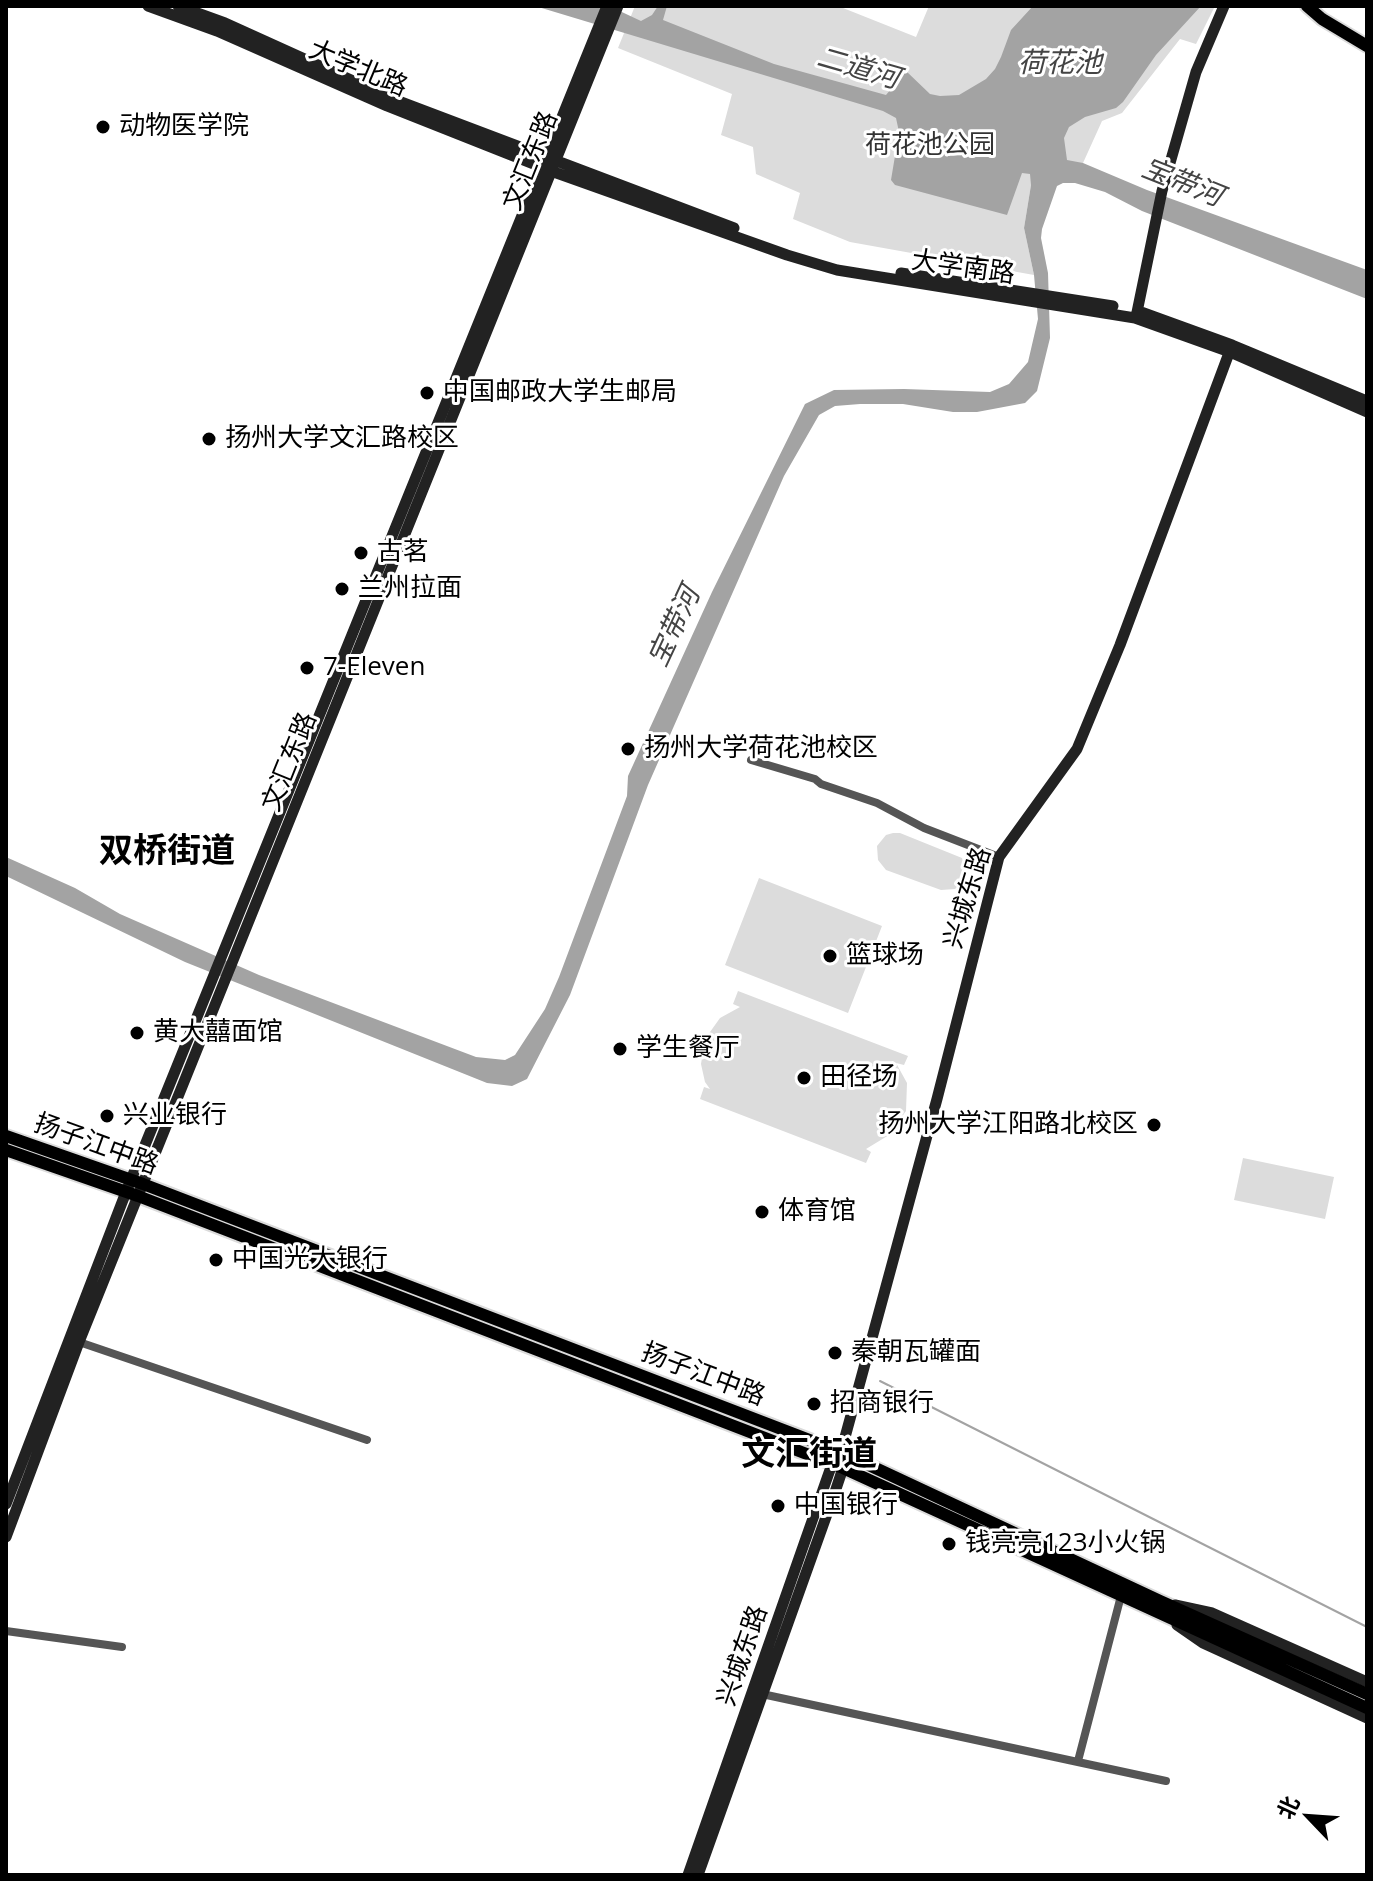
<!DOCTYPE html>
<html>
<head>
<meta charset="utf-8">
<style>
	body { margin:0 }
	#map { position:relative; width:1373px; height:1881px; overflow:hidden; background:#fff; font-family:"Open Sans","Noto Sans SC",sans-serif }
	canvas { display:block }
	.frame { position:absolute; inset:0; border:8px solid #000; pointer-events:none }
	.north { position:absolute; left:1269px; top:1777px; width:80px; height:80px; -webkit-text-stroke:6px #fff; paint-order:stroke; rotate:295deg; font-size:22px; font-weight:700; line-height:32px; text-align:center; color:#000 }
	.north::after { content:''; display:block; margin:auto; width:28px; height:36px; background:#000; clip-path:polygon(50% 0,100% 100%,50% 72%,0 100%) }
</style>
</head>
<body>
<div id="map">
<canvas width="1373" height="1881"></canvas>
<div class="frame"></div>
<div class="north">北</div>
</div>
<script>
const c = document.querySelector('canvas').getContext('2d');
c.lineJoin = 'round';
function fillPath(path, color) {
  c.fillStyle = color;
  c.fill(path, 'evenodd');
}
function toPath(rows) {
  const path = new Path2D();
  for (const r of rows) {
    path.moveTo(r[0], r[1]);
    for (let i = 2; i < r.length; i += 2) path.lineTo(r[i], r[i + 1]);
  }
  return path;
}
function trace(path, color, width, dash) {
  c.strokeStyle = color;
  c.lineWidth = width;
  c.lineCap = dash ? 'butt' : 'round';
  c.setLineDash(dash || []);
  c.stroke(path);
}
function drawText(font, color, halo, rows, align = 'center') {
  c.font = font + ' "Open Sans","Noto Sans SC",sans-serif';
  c.lineWidth = 6;
  c.setLineDash([]);
  c.textBaseline = 'middle';
  c.strokeStyle = halo;
  c.fillStyle = color;
  for (const [text, x, y, turn = 0] of rows) {
    c.save();
    c.translate(x, y);
    c.rotate((+turn || 0) * Math.PI / 180);
    c.textAlign = isNaN(turn) ? turn : align;
    if (halo) c.strokeText(text, 0, 0);
    c.fillText(text, 0, 0);
    c.restore();
  }
}
const green = toPath([
	[635,6,838,6,916,37,929,6,1215,6,1196,44,1180,39,1122,113,1102,121,1083,163,1031,185,1024,228,1034,275,850,242,793,219,800,193,756,174,753,147,721,135,732,94,618,48],
	[893,833,900,833,962,858,967,872,960,884,955,889,941,890,886,870,878,860,877,846,886,835],
	[759,878,882,926,848,1013,725,965],
	[738,991,908,1056,904,1065,896,1063,907,1083,906,1111,889,1135,866,1149,871,1152,866,1163,700,1099,704,1087,710,1089,705,1082,701,1064,705,1039,720,1018,740,1007,733,1004],
	[1243,1158,1334,1177,1325,1219,1234,1200]
]);
const water = toPath([
	[535,6,609,6,641,21,652,15,658,6,667,6,663,20,774,64,886,95,906,71,930,94,940,96,959,95,986,79,995,69,1001,57,1011,30,1033,6,1201,6,1156,55,1123,102,1116,108,1085,117,1069,127,1064,138,1067,160,1083,163,1147,190,1367,270,1367,299,1142,211,1105,192,1075,183,1063,183,1057,186,1042,229,1041,238,1048,273,1050,338,1037,391,1025,403,977,412,953,412,903,404,860,404,835,406,819,415,784,476,648,785,570,995,527,1079,512,1086,487,1083,185,962,6,876,6,857,75,888,120,914,259,975,476,1057,505,1060,515,1055,545,1009,559,977,627,796,628,776,712,592,805,404,834,390,904,389,990,392,1009,384,1028,362,1038,319,1034,275,1024,228,1031,185,1030,174,1022,173,1007,215,895,185,891,180,899,132,896,118,883,111]
]);
const stream = toPath([
	[880,1381,1367,1627]
]);
const street = toPath([
	[751,760,815,779,821,784,877,803,924,828,999,857],
	[79,1342,367,1440],
	[6,1631,122,1647],
	[762,1694,1166,1781],
	[1078,1761,1122,1592]
]);
const secondary = toPath([
	[148,6,217,31,387,106,551,171,787,255,837,270,1135,318,1230,352,1367,412],
	[178,6,225,23,393,99,734,228],
	[901,273,1113,306],
	[1141,312,1232,345,1367,401],
	[1136,317,1162,191,1196,72,1224,6],
	[6,1504,126,1192,607,6],
	[6,1537,79,1342,618,6],
	[1175,1605,1212,1613,1367,1682],
	[1177,1625,1203,1643,1367,1718],
	[688,1875,832,1464,841,1452,937,1099,999,857,1077,749,1120,645,1232,345],
	[698,1875,836,1489,843,1468,842,1460]
]);
const primary = toPath([
	[1307,6,1322,19,1367,46],
	[6,1136,143,1184,841,1452,1160,1601,1367,1694],
	[6,1150,138,1196,843,1468,1367,1708]
]);
const markers = [
	[103,127,8,"#000"],
	[427,393,8,"#000"],
	[209,439,8,"#000"],
	[361,553,8,"#000"],
	[342,589,8,"#000"],
	[307,668,8,"#000"],
	[628,749,8,"#000"],
	[830,956,8,"#000"],
	[137,1033,8,"#000"],
	[620,1049,8,"#000"],
	[804,1078,8,"#000"],
	[107,1116,8,"#000"],
	[1154,1125,8,"#000"],
	[762,1212,8,"#000"],
	[216,1260,8,"#000"],
	[835,1353,8,"#000"],
	[814,1404,8,"#000"],
	[778,1506,8,"#000"],
	[949,1544,8,"#000"]
];
const streetNames = [
	["大学北路",358,69,23],
	["文汇东路",531,161,-68],
	["大学南路",963,268,8],
	["文汇东路",290,762,-68],
	["兴城东路",968,898,-73],
	["扬子江中路",96,1145,20],
	["扬子江中路",703,1375,21],
	["兴城东路",743,1656,-71]
];
const poiNames = [
	["动物医学院",119,127],
	["中国邮政大学生邮局",443,393],
	["扬州大学文汇路校区",225,439],
	["古茗",377,553],
	["兰州拉面",358,589],
	["7-Eleven",323,668],
	["扬州大学荷花池校区",644,749],
	["篮球场",846,956],
	["黄大囍面馆",153,1033],
	["学生餐厅",636,1049],
	["田径场",820,1078],
	["兴业银行",123,1116],
	["扬州大学江阳路北校区",1138,1125,"right"],
	["体育馆",778,1212],
	["中国光大银行",232,1260],
	["秦朝瓦罐面",851,1353],
	["招商银行",830,1404],
	["中国银行",794,1506],
	["钱亮亮123小火锅",965,1544]
];
const parkNames = [
	["荷花池公园",930,146]
];
const waterNames = [
	["荷花池",1060,64],
	["二道河",858,69,16],
	["宝带河",1182,183,22],
	["宝带河",675,627,-65]
];
const districtNames = [
	["双桥街道",167,852],
	["文汇街道",809,1455]
];
fillPath(green, '#dcdcdc');
fillPath(water, '#a3a3a3');
trace(stream, '#a3a3a3', 2);
trace(primary, '#dbdbdb', 16);
trace(street, '#555', 8);
trace(secondary, '#222', 11);
trace(primary, '#000', 12);
for (const [x, y, r, color] of markers) {
  const dot = new Path2D();
  dot.arc(x, y, r, 0, 2 * Math.PI);
  c.fillStyle = color;
  c.fill(dot);
  trace(dot, '#fff', 3);
}
drawText('26px', '#000', '#fff', streetNames);
drawText('26px', '#000', '#fff', poiNames, 'left');
drawText('26px', '#333', '#fff', parkNames);
drawText('italic 28px', '#444', '#fff', waterNames);
drawText('bold 34px', '#000', '#fff', districtNames);
</script>
</body>
</html>
